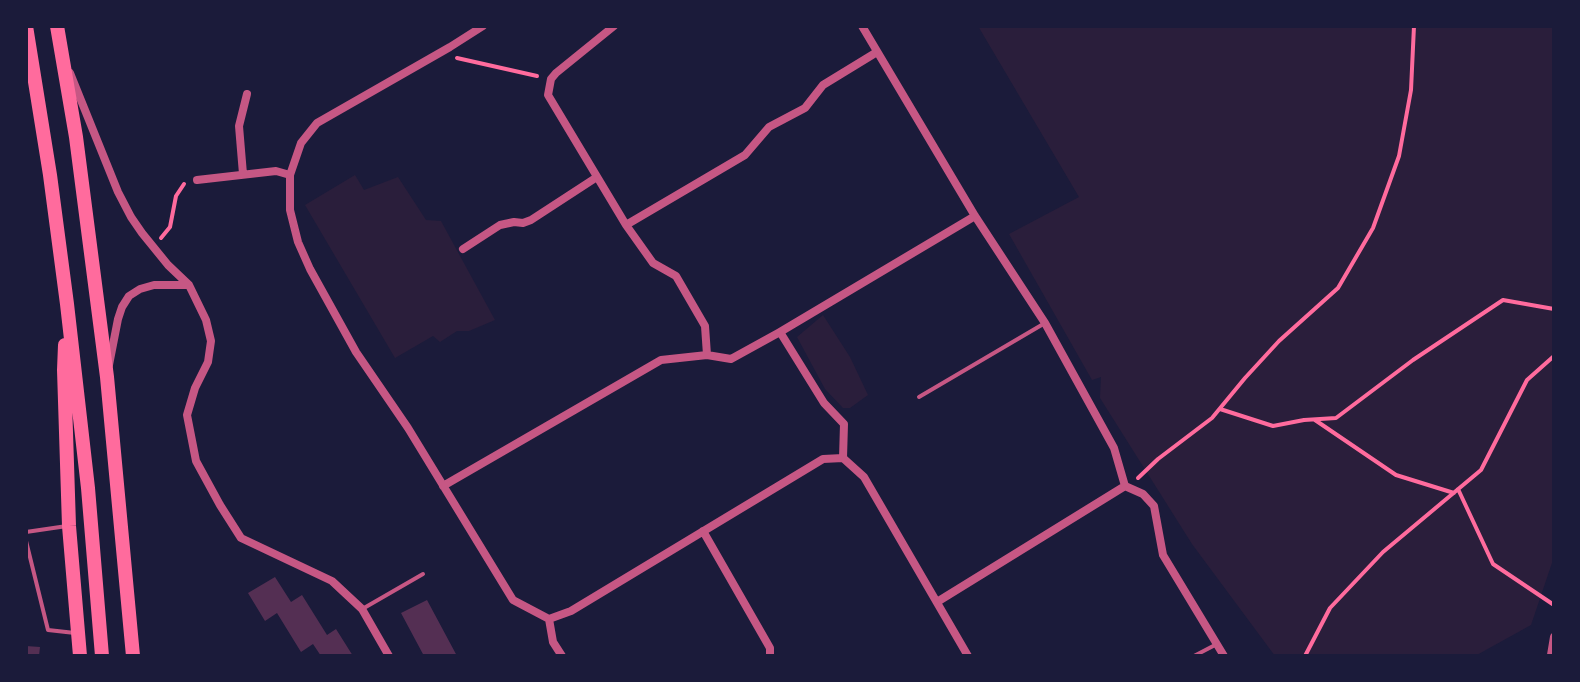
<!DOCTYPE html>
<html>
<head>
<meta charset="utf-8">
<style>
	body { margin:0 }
	#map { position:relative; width:1580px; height:682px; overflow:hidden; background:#1b1b3a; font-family:"Public Sans",sans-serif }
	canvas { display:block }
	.frame { position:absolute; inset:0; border:28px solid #1b1b3a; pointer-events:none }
</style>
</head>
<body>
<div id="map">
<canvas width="1580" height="682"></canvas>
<div class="frame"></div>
</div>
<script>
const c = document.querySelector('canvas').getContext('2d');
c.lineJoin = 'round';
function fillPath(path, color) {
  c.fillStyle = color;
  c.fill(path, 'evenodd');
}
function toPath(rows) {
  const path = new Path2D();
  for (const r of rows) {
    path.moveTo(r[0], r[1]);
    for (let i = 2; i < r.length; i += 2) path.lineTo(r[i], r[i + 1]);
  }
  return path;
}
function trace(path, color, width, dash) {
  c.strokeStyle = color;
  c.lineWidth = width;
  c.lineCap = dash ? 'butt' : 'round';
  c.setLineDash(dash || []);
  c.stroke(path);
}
const green = toPath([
	[978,26,1554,26,1554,557,1531,625,1475,656,1275,656,1192,544,1100,398,1101,377,1092,380,1009,234,1079,197],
	[355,175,364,190,398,177,426,220,441,221,495,320,469,331,457,331,440,342,433,336,395,358,305,205],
	[823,315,850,357,868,395,850,408,843,408,825,389,797,337]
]);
const building = toPath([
	[275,577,291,602,302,595,327,635,336,629,353,656,321,656,313,644,301,652,277,613,265,621,248,593],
	[427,600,457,656,424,656,401,613],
	[26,646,40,647,39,656,26,656]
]);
const path = toPath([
	[457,58,537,76],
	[161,238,170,227,176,196,184,184],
	[1220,409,1273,426,1304,420,1336,418,1413,360,1503,300,1554,309],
	[1315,420,1396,475,1454,493],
	[1138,478,1158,459,1212,418,1245,378,1279,341,1338,288,1373,228,1399,156,1411,90,1414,26],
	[1458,489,1493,564,1554,605],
	[1305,656,1330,608,1383,552,1481,470,1527,380,1554,356]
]);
const service = toPath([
	[919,397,1045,323],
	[26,532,67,526],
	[26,541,48,630,75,633],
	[364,608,423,574],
	[1194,656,1217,644]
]);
const minor = toPath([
	[483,26,450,47,317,123,301,143,290,175,290,210,298,242,310,269,356,352,408,428,513,600,549,619,571,611,823,459,843,458,864,477,968,656],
	[614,26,556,73,551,79,548,95,626,225,653,263,676,276,705,326,707,355],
	[862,26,975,216,1045,323,1114,448,1125,486,937,602],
	[70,73,118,192,131,217,142,233,168,265,189,285,206,320,211,341,208,362,195,388,187,415,196,461,220,505,241,538,332,581,362,609,389,656],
	[243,174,239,126,247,94],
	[197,180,276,171,290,175],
	[626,225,745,155,769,127,805,108,823,85,877,52],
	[463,249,500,225,514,222,523,223,531,220,597,177],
	[780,332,824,403,844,424,843,458],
	[109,365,118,319,122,307,129,296,140,289,154,285,188,285],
	[443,486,661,360,707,355,731,359,780,332,975,216],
	[1125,486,1143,494,1154,506,1163,555,1224,656],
	[703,531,770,648,770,656],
	[549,619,553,642,562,656],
	[1551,655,1554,637]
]);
const trunk = toPath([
	[26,26,50,175,67,304,88,488,102,656],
	[57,26,76,137,107,377,133,656],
	[65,345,64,370,69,526,80,656]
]);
fillPath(green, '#2a1e3b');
fillPath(building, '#542f53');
trace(path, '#ff6b9d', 4);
trace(service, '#c65784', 4);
trace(minor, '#c65784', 8);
trace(trunk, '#ff6b9d', 14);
</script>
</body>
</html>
